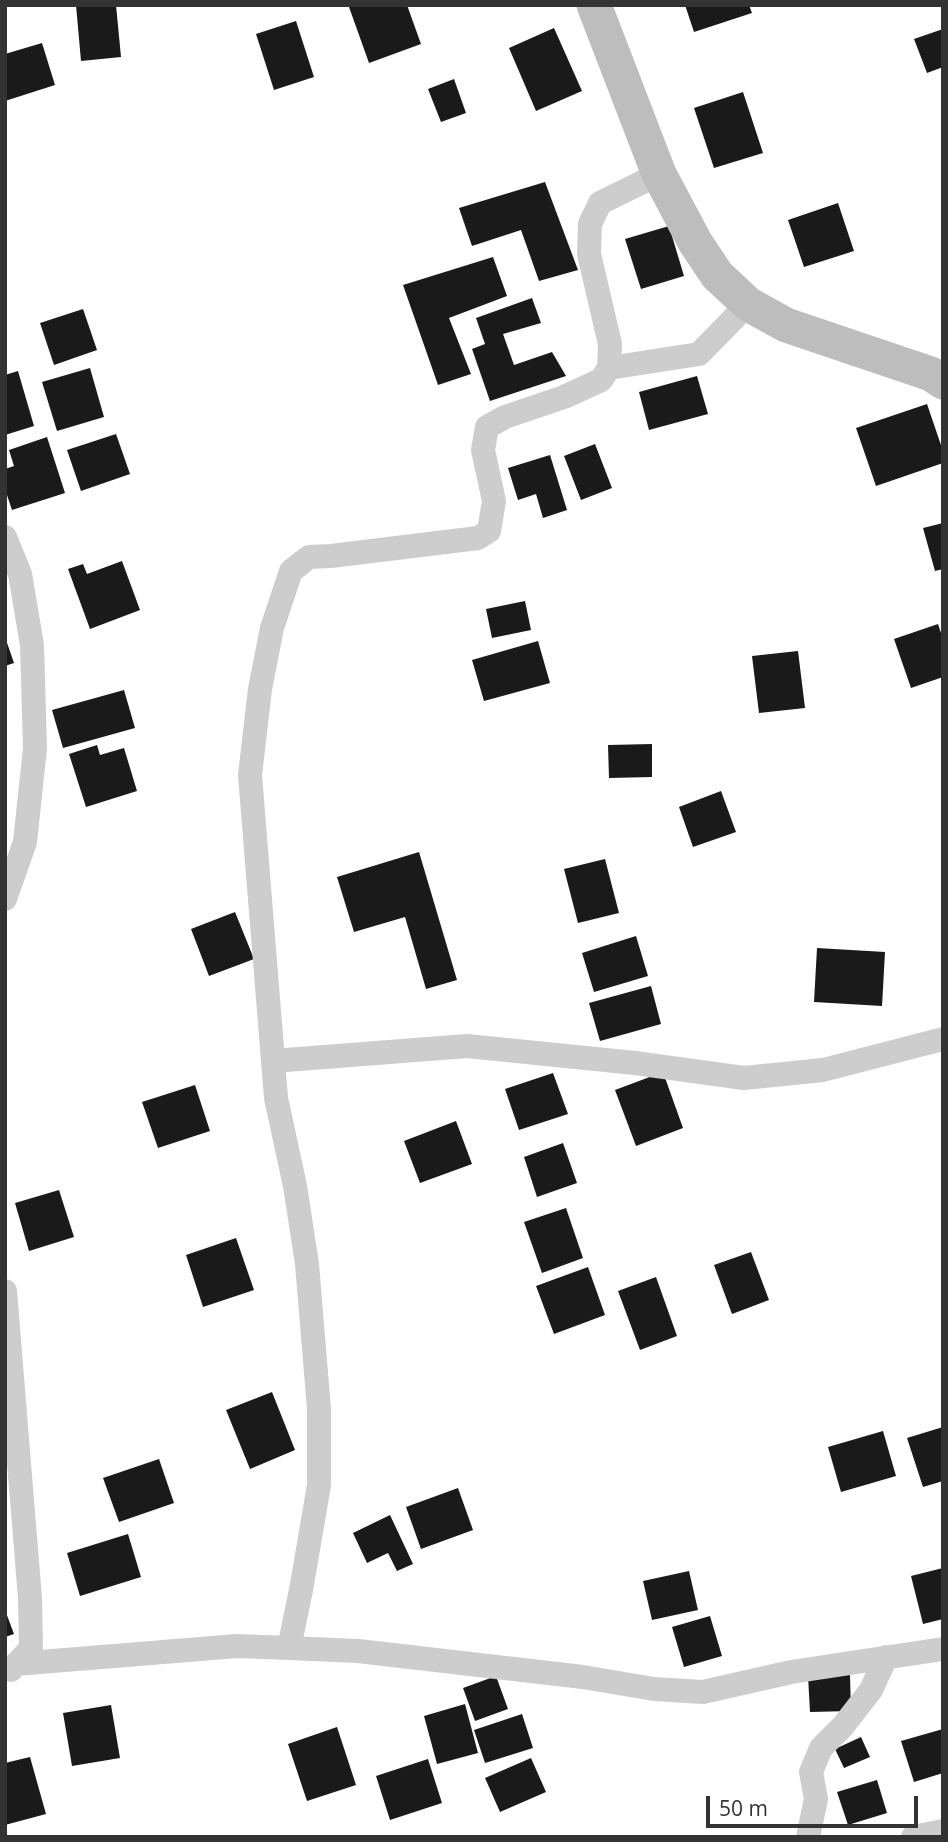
<!DOCTYPE html>
<html>
<head>
<meta charset="utf-8">
<style>
	body { margin:0 }
	#map { position:relative; width:948px; height:1842px; overflow:hidden; background:#fff; font-family:"Open Sans",sans-serif }
	canvas { display:block }
	.frame { position:absolute; inset:0; border:7px solid #333; pointer-events:none }
	.scale { position:absolute; left:706px; top:1796px; width:212px; height:32px; box-sizing:border-box; border:4px solid #333; border-top:0; padding-left:9px; font-size:21px; line-height:24px; white-space:nowrap; color:#333; -webkit-text-stroke:5px #fff; paint-order:stroke }
</style>
</head>
<body>
<div id="map">
<canvas width="948" height="1842"></canvas>
<div class="frame"></div>
<div class="scale">50 m</div>
</div>
<script>
const c = document.querySelector('canvas').getContext('2d');
c.lineJoin = 'round';
function fillPath(path, color) {
  c.fillStyle = color;
  c.fill(path, 'evenodd');
}
function toPath(rows) {
  const path = new Path2D();
  for (const r of rows) {
    path.moveTo(r[0], r[1]);
    for (let i = 2; i < r.length; i += 2) path.lineTo(r[i], r[i + 1]);
  }
  return path;
}
function trace(path, color, width, dash) {
  c.strokeStyle = color;
  c.lineWidth = width;
  c.lineCap = dash ? 'butt' : 'round';
  c.setLineDash(dash || []);
  c.stroke(path);
}
const building = toPath([
	[76,5,116,5,121,57,81,61],
	[355,5,407,5,421,44,369,63,349,7],
	[685,5,749,5,752,13,694,32],
	[296,21,314,77,274,90,256,34],
	[554,28,582,91,536,111,509,48],
	[943,29,943,67,927,73,914,39],
	[42,43,55,85,5,101,5,54],
	[454,79,466,113,441,122,428,89],
	[743,92,763,153,714,168,694,108],
	[545,182,578,270,539,281,521,230,472,246,459,208],
	[838,203,854,251,804,267,788,220],
	[669,226,684,276,641,289,625,239],
	[493,257,507,296,449,318,471,374,438,385,403,285],
	[532,298,541,323,503,334,514,365,552,352,566,376,490,401,472,349,485,344,476,318],
	[83,309,97,350,54,365,40,323],
	[90,368,104,417,57,431,42,382],
	[18,371,34,426,5,435,5,375],
	[697,376,708,414,649,430,639,392],
	[927,404,943,451,943,463,876,486,856,428],
	[116,434,130,474,81,491,67,450],
	[47,437,65,493,12,510,5,489,5,469,14,466,9,450],
	[595,444,612,488,581,500,564,456],
	[550,455,567,510,543,518,536,494,518,500,508,468],
	[943,523,943,569,935,571,923,528],
	[122,561,140,610,90,629,68,569,83,564,87,574],
	[525,601,531,630,492,638,486,609],
	[938,624,943,639,943,677,911,688,894,639],
	[5,637,14,663,5,666],
	[538,641,550,683,484,701,472,660],
	[798,651,805,708,759,713,752,656],
	[124,690,135,728,63,748,52,710],
	[652,744,652,777,609,778,608,745],
	[97,745,100,755,124,748,137,791,86,807,69,754],
	[721,791,736,832,693,847,679,807],
	[419,852,457,980,426,989,405,917,354,932,337,877],
	[605,859,619,913,578,923,564,869],
	[235,912,254,959,209,976,191,929],
	[636,936,648,976,594,992,582,953],
	[817,948,885,952,882,1006,814,1002],
	[651,986,661,1024,600,1041,589,1003],
	[663,1072,683,1128,636,1146,615,1090],
	[553,1073,568,1114,519,1130,505,1089],
	[195,1085,210,1131,158,1148,142,1102],
	[456,1121,472,1164,420,1183,404,1141],
	[563,1143,577,1183,537,1197,524,1157],
	[59,1190,74,1237,29,1251,15,1203],
	[566,1208,583,1258,542,1273,524,1222],
	[236,1238,254,1290,203,1307,186,1255],
	[751,1252,769,1300,732,1314,714,1265],
	[588,1267,605,1315,554,1334,536,1286],
	[656,1277,677,1336,640,1350,618,1291],
	[272,1392,295,1450,250,1469,226,1410],
	[943,1427,943,1481,923,1487,907,1438],
	[883,1431,896,1476,841,1492,828,1447],
	[159,1459,174,1503,119,1522,103,1478],
	[458,1488,473,1530,421,1549,406,1507],
	[390,1515,413,1564,397,1571,388,1553,367,1563,353,1533],
	[128,1534,141,1577,80,1596,67,1553],
	[943,1568,943,1619,923,1624,911,1576],
	[689,1571,698,1610,652,1620,643,1581],
	[5,1610,14,1634,5,1637],
	[710,1616,722,1656,684,1667,672,1627],
	[850,1675,851,1711,810,1712,808,1676],
	[496,1676,508,1709,475,1721,463,1688],
	[465,1704,478,1753,437,1764,424,1716],
	[111,1705,120,1758,72,1766,63,1713],
	[522,1714,533,1748,485,1763,474,1730],
	[337,1727,356,1785,307,1801,288,1744],
	[943,1729,943,1773,914,1782,901,1741],
	[861,1737,870,1757,844,1768,835,1749],
	[30,1757,46,1814,5,1825,5,1763],
	[531,1758,546,1792,500,1812,485,1778],
	[428,1759,442,1803,390,1820,376,1776],
	[877,1780,887,1813,848,1825,837,1792]
]);
const minor = toPath([
	[609,368,699,354,748,304],
	[5,537,20,574,32,645,35,748,25,842,5,899],
	[273,1061,467,1046,635,1063,744,1078,823,1070,943,1039],
	[5,1291,30,1598,31,1648,11,1670],
	[289,1648,301,1590,319,1485,319,1409,307,1264,295,1186,276,1098,250,775,260,689,272,628,291,571,309,557,331,556,478,538,489,531,494,501,483,450,487,427,505,417,564,397,601,380,609,368,610,344,589,254,590,224,600,203,659,174],
	[16,1664,237,1646,289,1648,358,1651,583,1677,654,1689,703,1692,791,1672,943,1649],
	[808,1837,816,1799,811,1772,821,1748,843,1726,871,1690,886,1657],
	[913,1837,943,1831]
]);
const secondary = toPath([
	[594,5,659,174,695,242,717,275,748,304,786,325,931,374,943,382]
]);
fillPath(building, '#1a1a1a');
trace(minor, '#cdcdcd', 24);
trace(secondary, '#bdbdbd', 35);
</script>
</body>
</html>
